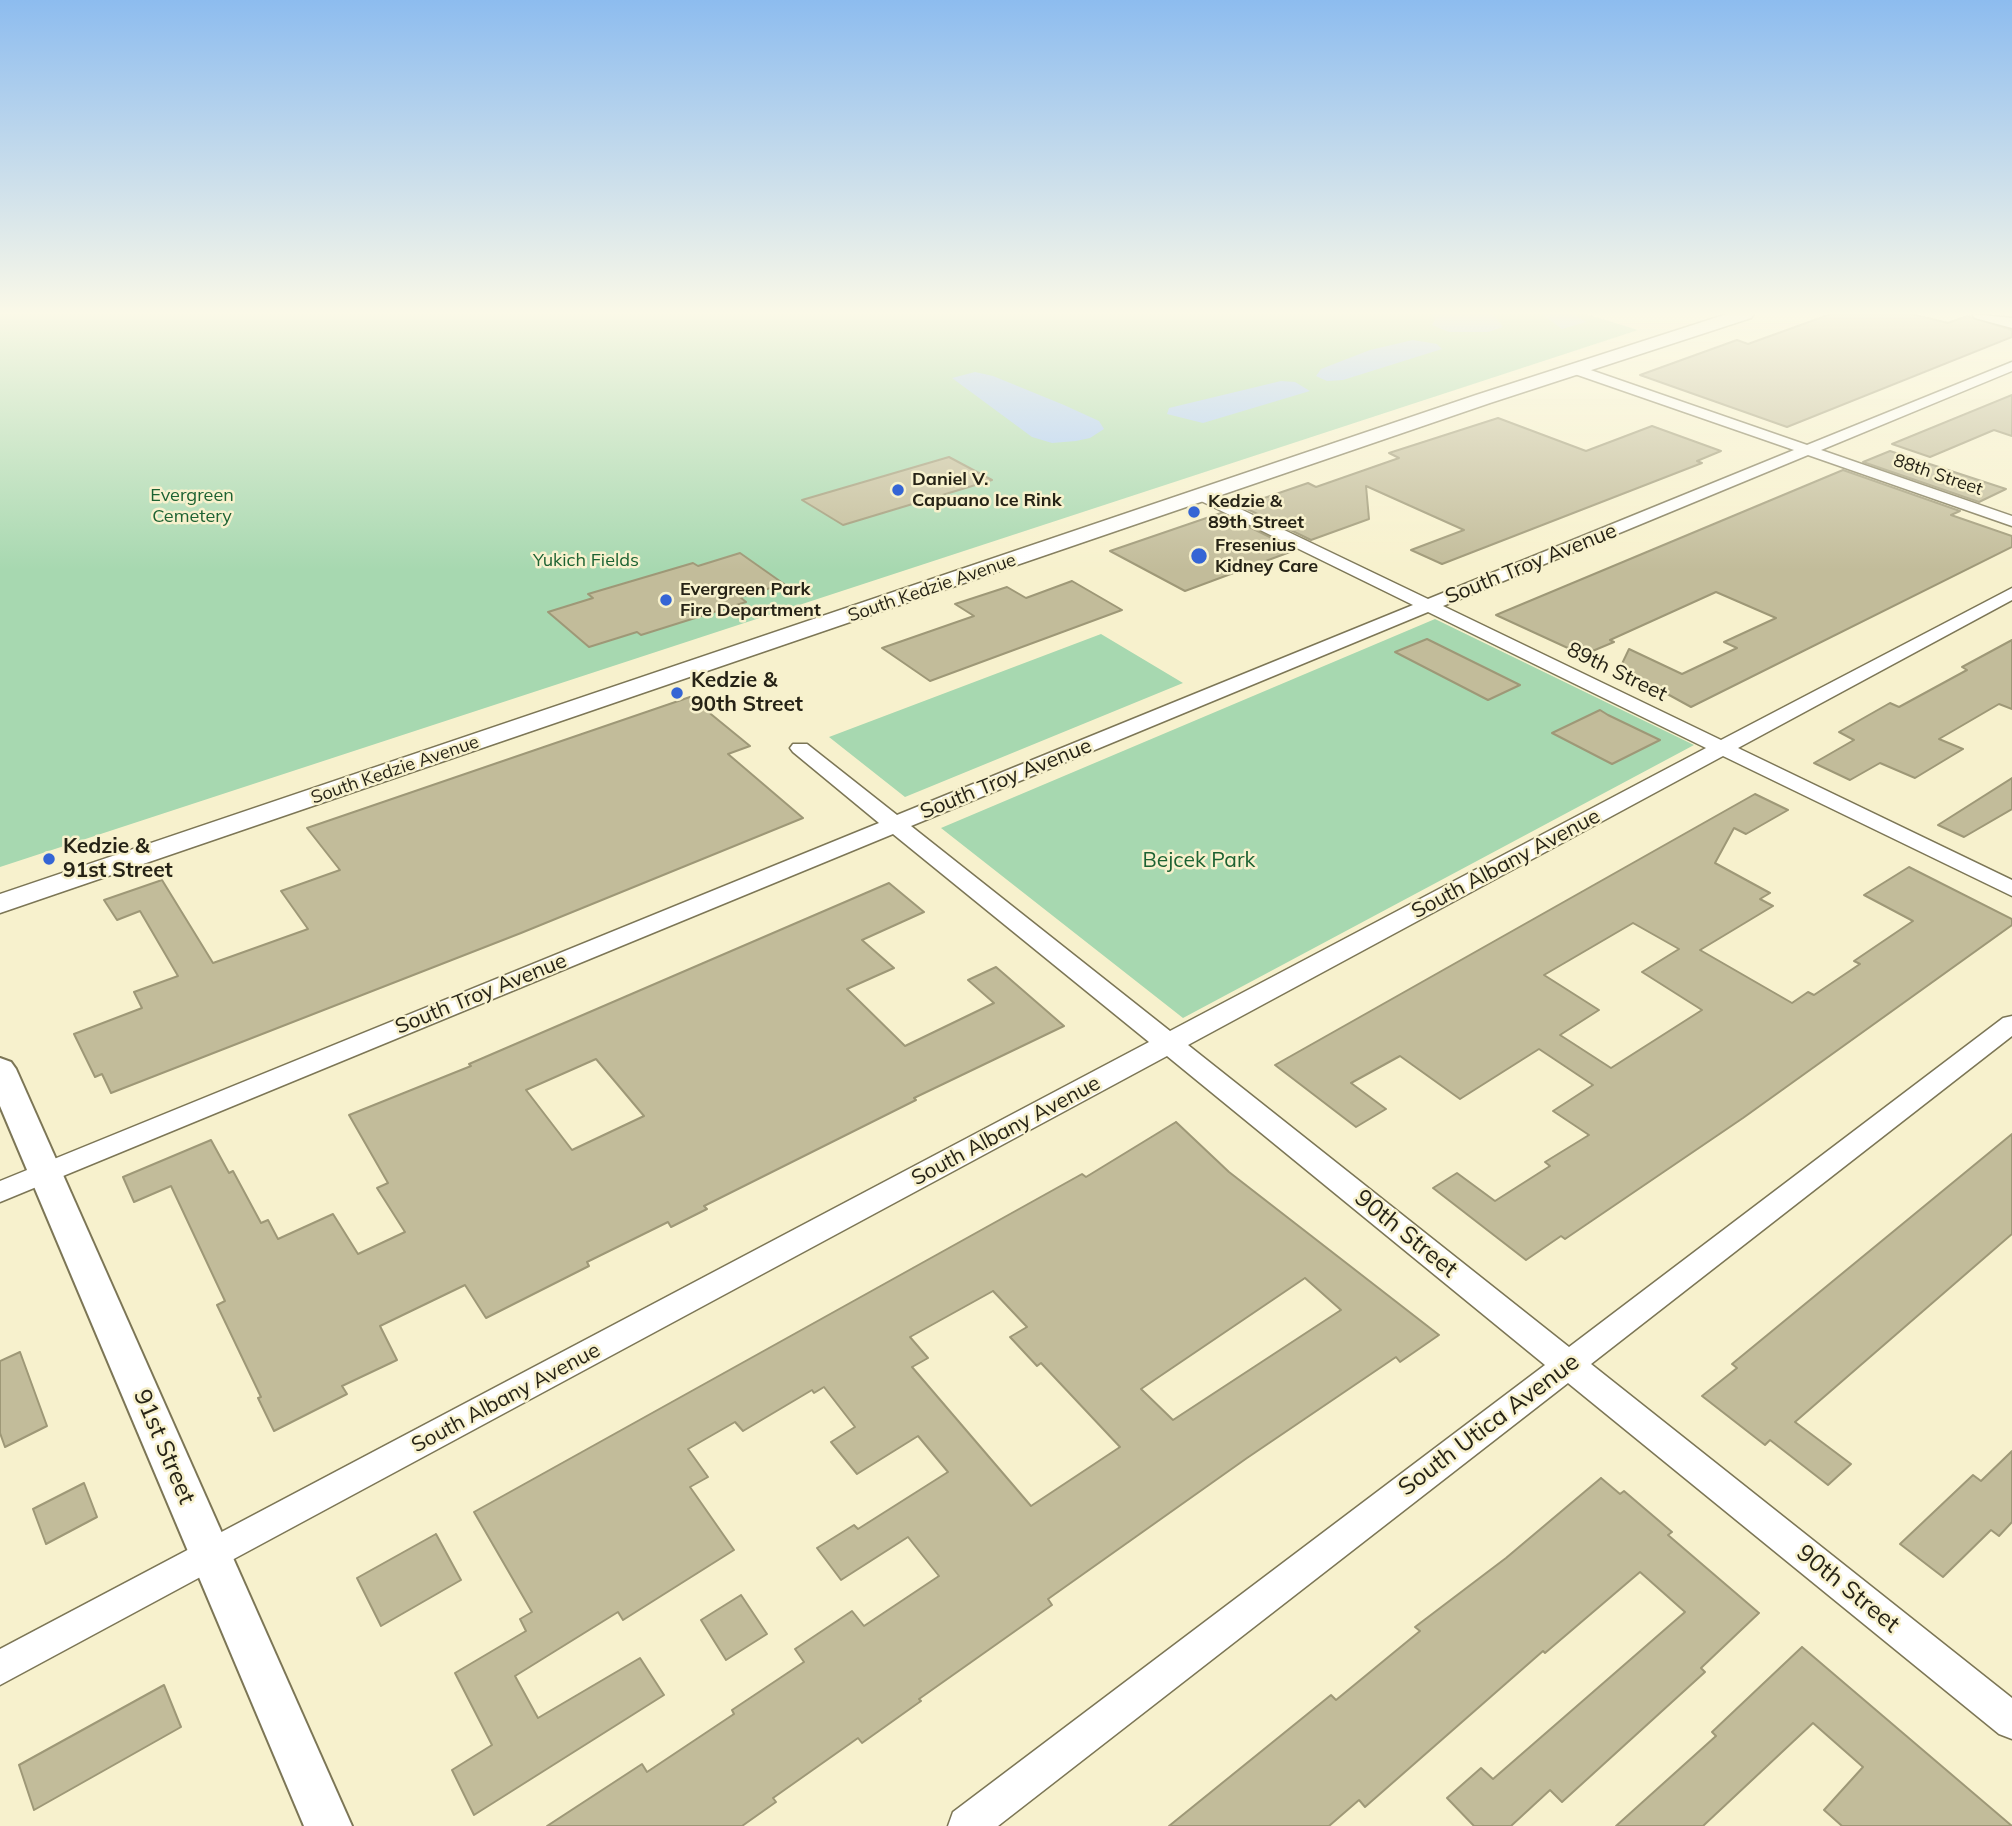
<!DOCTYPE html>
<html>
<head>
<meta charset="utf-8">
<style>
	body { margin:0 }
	canvas { display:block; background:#f7f1cd }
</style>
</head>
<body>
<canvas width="2012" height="1826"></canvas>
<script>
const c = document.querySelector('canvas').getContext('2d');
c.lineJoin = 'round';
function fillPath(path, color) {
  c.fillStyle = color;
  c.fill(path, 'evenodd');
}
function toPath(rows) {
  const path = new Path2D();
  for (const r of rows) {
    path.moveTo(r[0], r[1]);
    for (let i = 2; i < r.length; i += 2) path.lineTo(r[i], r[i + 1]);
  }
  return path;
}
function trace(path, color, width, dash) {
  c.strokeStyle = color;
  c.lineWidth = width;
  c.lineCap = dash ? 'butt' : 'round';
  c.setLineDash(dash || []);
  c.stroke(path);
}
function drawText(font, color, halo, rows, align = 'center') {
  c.font = font + ' Mulish,sans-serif';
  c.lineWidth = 5;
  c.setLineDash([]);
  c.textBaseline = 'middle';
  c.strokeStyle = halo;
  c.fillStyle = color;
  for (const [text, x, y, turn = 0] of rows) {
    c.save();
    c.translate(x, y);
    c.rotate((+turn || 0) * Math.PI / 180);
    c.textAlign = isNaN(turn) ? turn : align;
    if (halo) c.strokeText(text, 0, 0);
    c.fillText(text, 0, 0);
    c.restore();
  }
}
const green = toPath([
	[0,314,1586,314,1638,330,0,867],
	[1435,619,1694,745,1183,1018,941,828],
	[1101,634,1183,683,905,797,829,737]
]);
const water = toPath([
	[1432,314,1493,314,1503,327,1488,332,1449,332,1432,325,1435,319],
	[1542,314,1574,314,1586,322,1562,329],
	[1413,340,1437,344,1442,349,1343,380,1327,381,1316,376,1321,369,1370,350],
	[975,372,993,376,1064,405,1099,421,1104,429,1090,438,1076,441,1052,443,1032,437,952,378],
	[1281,381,1295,382,1310,391,1203,423,1167,414,1169,408]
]);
const building = toPath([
	[1831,314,1912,314,1948,323,1967,316,2012,330,2012,337,1787,427,1640,375,1737,340,1748,344,1831,314],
	[2012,395,2012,436,1994,430,1930,457,1892,444,2012,395],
	[1498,418,1586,451,1652,426,1721,451,1697,461,1702,463,1442,564,1411,550,1464,530,1366,486,1369,519,1311,540,1241,506,1308,483,1316,487,1399,458,1389,453,1498,418],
	[1890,451,2006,489,1979,502,1863,462,1890,451],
	[949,457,992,480,843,525,802,500,949,457],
	[1843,470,1960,511,1951,515,2012,536,2012,547,1691,707,1620,668,1629,649,1682,674,1737,648,1724,642,1776,618,1716,592,1610,640,1614,642,1583,655,1496,615,1843,470],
	[1221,513,1290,547,1285,549,1290,552,1185,591,1110,551,1221,513],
	[740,553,784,584,740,597,746,602,641,635,637,632,589,647,548,612,593,598,588,594,693,563,698,566,740,553],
	[1072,581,1122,610,930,681,882,648,974,616,955,604,1007,587,1026,598,1072,581],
	[1427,639,1520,685,1488,700,1395,652,1427,639],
	[2012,640,2012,709,1999,704,1939,739,1963,749,1915,778,1880,763,1850,780,1814,763,1854,740,1839,732,1890,703,1899,707,1967,670,1962,667,2012,640],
	[690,697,750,746,728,754,803,818,521,933,111,1093,102,1074,95,1077,74,1034,142,1008,134,992,178,976,140,911,117,920,104,900,162,880,213,963,227,958,308,929,281,891,340,870,307,828,690,697],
	[1600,710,1608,715,1660,740,1612,764,1552,733,1600,710],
	[2012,778,2012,809,1964,837,1938,825,2012,778],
	[1755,794,1788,810,1746,834,1734,828,1715,863,1770,893,1760,899,1773,906,1700,950,1792,1003,1808,992,1814,995,1860,964,1854,961,1913,921,1864,895,1909,867,2012,919,2012,925,1743,1118,1565,1239,1561,1236,1526,1260,1433,1188,1457,1173,1495,1201,1550,1166,1545,1162,1589,1135,1553,1111,1593,1085,1539,1049,1460,1099,1400,1056,1351,1083,1386,1109,1356,1127,1275,1065,1755,794],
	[1633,923,1679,949,1642,972,1702,1010,1611,1068,1560,1035,1599,1010,1544,975,1633,923],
	[889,883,924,912,862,940,894,968,847,989,905,1046,994,1003,968,980,996,967,1064,1026,914,1098,916,1100,704,1206,707,1209,671,1227,668,1222,587,1262,589,1266,486,1318,465,1285,380,1326,397,1360,342,1386,347,1394,274,1431,258,1398,261,1397,217,1305,225,1301,171,1186,134,1202,123,1177,211,1140,229,1173,233,1171,261,1223,268,1220,278,1239,333,1214,358,1254,405,1232,377,1188,388,1183,349,1115,471,1066,469,1064,889,883],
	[596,1059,644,1116,572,1150,526,1090,596,1059],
	[1176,1122,1229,1172,1439,1335,1400,1362,1396,1357,1247,1458,1048,1599,1052,1605,919,1699,921,1701,862,1743,858,1738,773,1798,776,1802,742,1826,547,1826,642,1764,647,1772,734,1714,732,1710,804,1662,795,1649,852,1611,864,1626,939,1576,908,1537,841,1580,817,1548,854,1525,858,1529,948,1472,918,1436,857,1474,831,1442,855,1427,824,1387,814,1393,812,1390,743,1431,735,1422,688,1449,708,1477,690,1487,734,1550,623,1620,618,1612,515,1676,538,1718,640,1658,664,1695,474,1815,452,1770,492,1745,455,1673,526,1631,520,1619,532,1612,474,1512,1082,1174,1086,1177,1176,1122],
	[1305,1278,1341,1310,1173,1420,1141,1389,1305,1278],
	[993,1291,1027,1327,1010,1337,1037,1366,1041,1363,1120,1447,1031,1506,912,1367,928,1358,910,1337,993,1291],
	[2012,1134,2012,1234,1795,1422,1851,1464,1828,1485,1770,1440,1765,1445,1702,1396,1737,1368,1732,1364,2012,1134],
	[20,1352,47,1426,5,1447,0,1433,0,1361,20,1352],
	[2012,1451,2012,1522,1999,1536,1991,1530,1943,1577,1900,1544,1973,1475,1981,1481,2012,1451],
	[1601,1478,1620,1494,1624,1491,1672,1532,1668,1535,1759,1613,1701,1668,1705,1672,1562,1802,1550,1790,1511,1826,1474,1826,1447,1798,1481,1768,1493,1779,1685,1612,1640,1572,1545,1653,1543,1651,1365,1807,1359,1800,1329,1826,1169,1826,1331,1695,1336,1700,1420,1631,1415,1627,1506,1558,1601,1478],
	[84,1483,97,1517,46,1544,33,1509,84,1483],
	[436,1534,461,1580,381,1626,357,1578,436,1534],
	[741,1595,767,1634,726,1660,701,1620,741,1595],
	[1802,1647,2012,1826,1842,1826,1824,1810,1863,1767,1813,1723,1703,1826,1616,1826,1716,1736,1712,1732,1802,1647],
	[164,1685,181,1727,34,1810,19,1765,164,1685]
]);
const minor = toPath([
	[2012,362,2012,371,1821,450,2012,516,2012,526,1808,455,1443,606,1721,740,2012,588,2012,600,1738,748,2012,880,2012,896,1723,756,1188,1045,1569,1347,2003,1018,2012,1016,2012,1036,1591,1364,2012,1698,2012,1739,1999,1734,1568,1383,998,1826,948,1826,953,1812,1545,1365,1167,1056,0,1685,0,1649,1149,1042,893,834,0,1202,0,1181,879,823,793,752,790,748,793,744,807,744,897,815,1413,605,1197,499,1197,493,1207,493,1428,599,1794,450,1569,372,1569,366,1579,366,1807,445,2012,362],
	[1428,612,1706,748,1170,1031,911,826,1428,612]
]);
const tertiary = toPath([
	[0,1058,11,1062,16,1069,352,1826,304,1826,0,1106,0,1058]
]);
const secondary = toPath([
	[1727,314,1754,314,1751,318,1490,403,0,913,0,894,1476,395,1727,314],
	[1972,314,2012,318,2012,328,1975,318,1972,314]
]);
const markers = [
	[898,490,7,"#3565d5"],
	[1194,512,7,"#3565d5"],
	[1199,556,9,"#3565d5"],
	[666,600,7,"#3565d5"],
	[677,693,7,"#3565d5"],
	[49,859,7,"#3565d5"]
];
const farStreetnames = [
	["88th Street",1938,475,19],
	["South Kedzie Avenue",932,588,-19],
	["South Kedzie Avenue",395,770,-19]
];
const farPoinames = [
	["Daniel V.",912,480],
	["Capuano Ice Rink",912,501],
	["Kedzie &",1208,502],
	["89th Street",1208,523],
	["Fresenius",1215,546],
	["Kidney Care",1215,567],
	["Evergreen Park",680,590],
	["Fire Department",680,611]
];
const farParknames = [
	["Evergreen",192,496],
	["Cemetery",192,517],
	["Yukich Fields",586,561]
];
const streetNames = [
	["South Troy Avenue",1531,564,-22],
	["89th Street",1617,672,26],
	["South Troy Avenue",1006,779,-22],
	["South Albany Avenue",1506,864,-28],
	["South Troy Avenue",481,994,-22],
	["South Albany Avenue",1006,1131,-28],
	["South Albany Avenue",506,1398,-28]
];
const poiNames = [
	["Kedzie &",691,681],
	["90th Street",691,705],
	["Kedzie &",63,847],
	["91st Street",63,871]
];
const parkNames = [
	["Bejcek Park",1199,861]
];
const nearStreetnames = [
	["90th Street",1406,1234,39],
	["South Utica Avenue",1489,1425,-37],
	["91st Street",164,1447,67],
	["90th Street",1848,1589,39]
];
fillPath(green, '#a7d8b0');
fillPath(water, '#a6c9fa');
fillPath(building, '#c2bc9a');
trace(building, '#9e9877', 2);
trace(minor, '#7c7656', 3);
trace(tertiary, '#7c7656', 4);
trace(secondary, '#7c7656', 3);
fillPath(minor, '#fff');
fillPath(tertiary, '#fff');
fillPath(secondary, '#fff');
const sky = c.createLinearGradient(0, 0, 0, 570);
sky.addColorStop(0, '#8dbcef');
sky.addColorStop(0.55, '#fbf9e8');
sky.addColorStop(1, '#fbf9e800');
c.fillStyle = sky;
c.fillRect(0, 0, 2012, 570);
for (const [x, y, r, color] of markers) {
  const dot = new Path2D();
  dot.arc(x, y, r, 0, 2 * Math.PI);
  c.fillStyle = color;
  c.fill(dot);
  trace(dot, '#f7f1cd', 2.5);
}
drawText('18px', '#262316', '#f7f1cd', farStreetnames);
drawText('bold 18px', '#262316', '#f7f1cd', farPoinames, 'left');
drawText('18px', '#1c6232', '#f7f1cd', farParknames);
drawText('21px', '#262316', '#f7f1cd', streetNames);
drawText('bold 21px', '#262316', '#f7f1cd', poiNames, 'left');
drawText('21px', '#1c6232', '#f7f1cd', parkNames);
drawText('24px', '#262316', '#f7f1cd', nearStreetnames);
</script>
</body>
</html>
